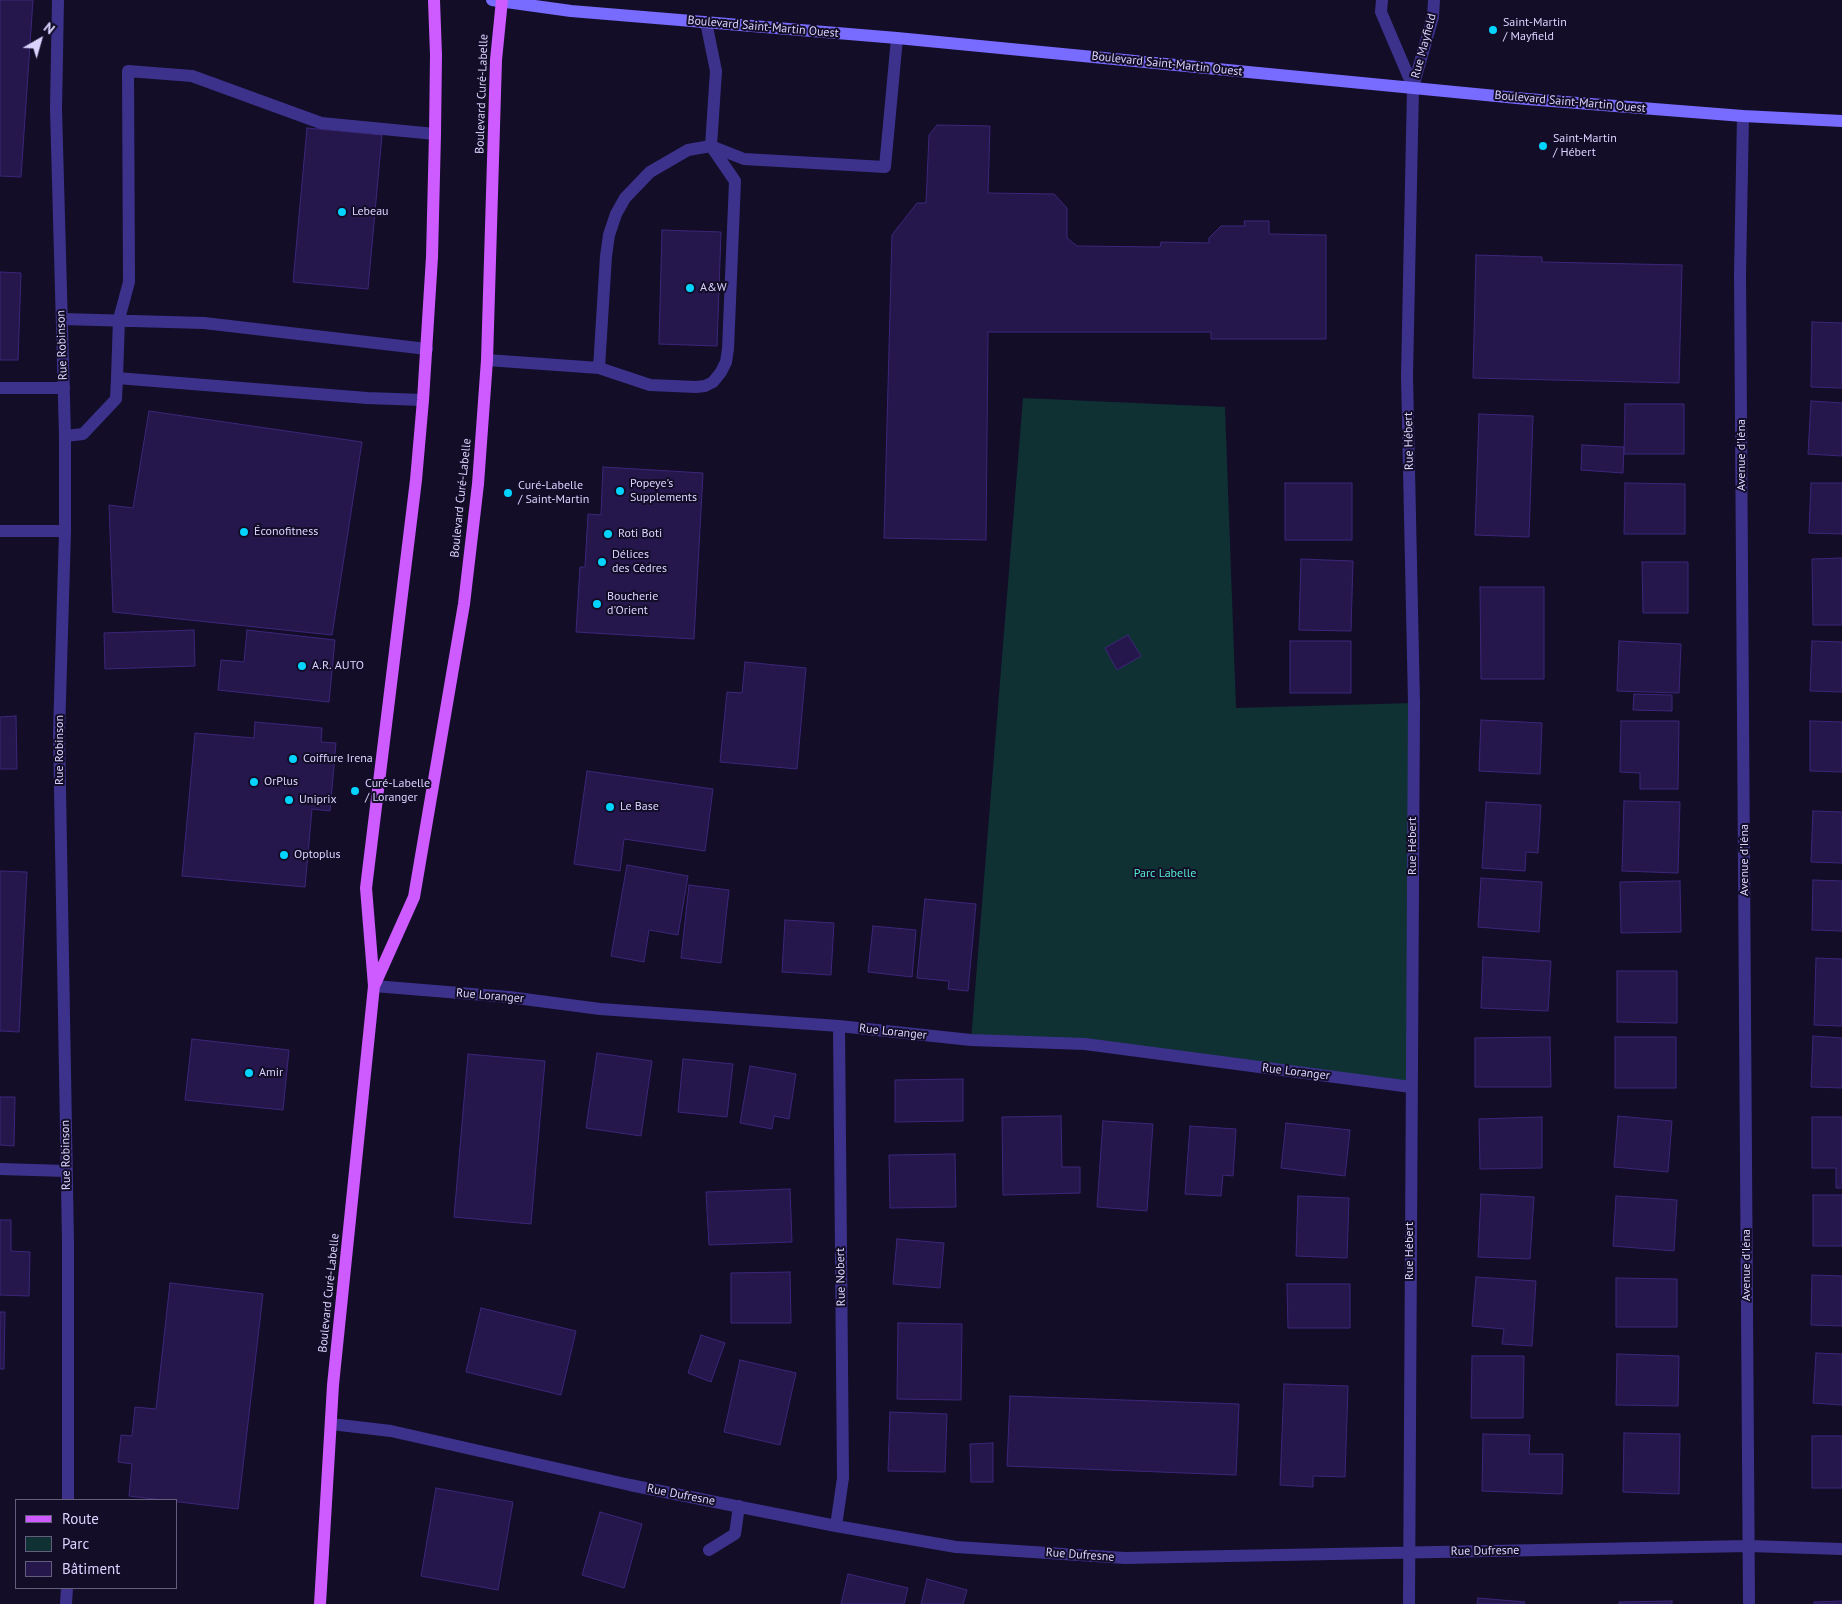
<!DOCTYPE html>
<html>
<head>
<meta charset="utf-8">
<style>
	body { margin:0 }
	#map { position:relative; width:1842px; height:1604px; overflow:hidden; background:#130d28; font-family:"PT Sans",sans-serif }
	canvas { display:block }
	.legend { position:absolute; left:15px; top:1499px; width:162px; height:90px; box-sizing:border-box; background:#130d28; border:1px solid #635d7e; margin:0; padding:6px 9px; list-style:none; font-size:15px; color:#dbd4ff }
	.legend li { display:flex; align-items:center; gap:10px; height:25px }
	.legend b { width:25px; border:1px solid #635d7e }
	.north { position:absolute; left:15px; top:15px; width:50px; height:50px; -webkit-text-stroke:4px #130d28; paint-order:stroke; rotate:38deg; font-size:14px; font-weight:700; line-height:20px; text-align:center; color:#dbd4ff }
	.north::after { content:''; display:block; margin:auto; width:18px; height:22px; background:#dbd4ff; clip-path:polygon(50% 0,100% 100%,50% 72%,0 100%) }
</style>
</head>
<body>
<div id="map">
<canvas width="1842" height="1604"></canvas>
<ul class="legend">
<li><b style="height:6px;background:#cd5bff"></b>Route</li>
<li><b style="height:14px;background:#0f3133"></b>Parc</li>
<li><b style="height:14px;background:#25174b"></b>Bâtiment</li>
</ul>
<div class="north">N</div>
</div>
<script>
const c = document.querySelector('canvas').getContext('2d');
c.lineJoin = 'round';
function fillPath(path, color) {
  c.fillStyle = color;
  c.fill(path, 'evenodd');
}
function toPath(rows) {
  const path = new Path2D();
  for (const r of rows) {
    path.moveTo(r[0], r[1]);
    for (let i = 2; i < r.length; i += 2) path.lineTo(r[i], r[i + 1]);
  }
  return path;
}
function trace(path, color, width, dash) {
  c.strokeStyle = color;
  c.lineWidth = width;
  c.lineCap = dash ? 'butt' : 'round';
  c.setLineDash(dash || []);
  c.stroke(path);
}
function drawText(font, color, halo, rows, align = 'center') {
  c.font = font + ' "PT Sans",sans-serif';
  c.lineWidth = 4;
  c.setLineDash([]);
  c.textBaseline = 'middle';
  c.strokeStyle = halo;
  c.fillStyle = color;
  for (const [text, x, y, turn = 0] of rows) {
    c.save();
    c.translate(x, y);
    c.rotate((+turn || 0) * Math.PI / 180);
    c.textAlign = isNaN(turn) ? turn : align;
    if (halo) c.strokeText(text, 0, 0);
    c.fillText(text, 0, 0);
    c.restore();
  }
}
const green = toPath([
	[1023,398,1225,407,1236,708,1414,703,1411,1087,1085,1044,971,1040]
]);
const building = toPath([
	[0,0,33,0,21,177,0,176,0,0],
	[937,125,990,126,988,193,1054,194,1067,208,1067,238,1077,246,1160,247,1161,242,1209,243,1209,238,1221,226,1245,226,1244,221,1269,221,1269,234,1326,235,1326,339,1211,339,1211,332,988,332,986,540,884,538,892,235,917,203,926,203,929,135,937,125],
	[307,128,382,135,368,289,293,282,307,128],
	[662,230,721,232,717,346,659,344,662,230],
	[1476,255,1542,257,1542,262,1682,265,1679,383,1473,378,1476,255],
	[0,272,21,273,18,360,0,360,0,272],
	[1812,322,1842,323,1842,388,1811,387,1812,322],
	[1811,401,1842,403,1842,456,1808,454,1811,401],
	[1625,404,1684,404,1684,454,1624,454,1625,404],
	[149,411,362,442,332,635,113,612,109,505,133,508,149,411],
	[1479,414,1533,416,1529,537,1475,535,1479,414],
	[1582,445,1624,447,1623,473,1581,470,1582,445],
	[603,467,703,473,694,639,576,632,580,567,585,567,588,514,601,515,603,467],
	[1285,483,1352,483,1352,540,1285,540,1285,483],
	[1625,483,1685,484,1685,534,1624,534,1625,483],
	[1811,483,1842,483,1842,534,1809,533,1811,483],
	[1842,558,1842,625,1813,625,1812,559,1842,558],
	[1301,559,1353,561,1351,631,1299,630,1301,559],
	[1642,562,1688,562,1688,613,1643,613,1642,562],
	[1480,587,1544,587,1544,679,1481,679,1480,587],
	[194,630,195,666,105,669,104,633,194,630],
	[247,630,335,640,329,702,218,690,221,660,244,662,247,630],
	[1128,635,1141,656,1117,670,1105,648,1128,635],
	[1290,641,1351,641,1351,693,1290,693,1290,641],
	[1619,641,1681,644,1679,693,1617,691,1619,641],
	[1812,641,1842,642,1842,692,1810,691,1812,641],
	[745,662,806,668,797,769,720,762,727,692,742,693,745,662],
	[1634,694,1672,695,1672,711,1633,710,1634,694],
	[16,716,17,769,0,769,0,717,16,716],
	[1481,720,1542,723,1540,774,1479,771,1481,720],
	[1621,721,1679,721,1678,789,1640,789,1640,773,1620,772,1621,721],
	[1810,721,1842,722,1842,772,1810,771,1810,721],
	[255,722,322,728,321,742,336,743,330,811,312,809,305,887,182,876,195,733,254,738,255,722],
	[587,771,713,789,705,851,624,839,620,871,574,864,587,771],
	[1624,801,1680,802,1678,873,1622,871,1624,801],
	[1486,802,1541,805,1538,853,1526,852,1525,871,1482,868,1486,802],
	[1813,811,1842,812,1842,863,1811,862,1813,811],
	[627,865,688,876,678,935,649,930,644,962,611,956,627,865],
	[0,871,27,872,19,1032,0,1031,0,871],
	[1481,878,1542,882,1539,932,1478,927,1481,878],
	[1813,880,1842,881,1842,931,1812,930,1813,880],
	[1680,881,1681,932,1621,933,1620,882,1680,881],
	[689,885,729,890,721,963,681,958,689,885],
	[925,899,976,904,968,991,948,989,949,981,917,978,925,899],
	[785,920,834,923,831,975,782,972,785,920],
	[873,926,916,930,912,977,868,972,873,926],
	[1483,957,1551,961,1548,1011,1481,1008,1483,957],
	[1816,958,1842,959,1842,1026,1814,1025,1816,958],
	[1617,971,1677,971,1677,1023,1617,1022,1617,971],
	[1813,1036,1842,1038,1842,1088,1811,1087,1813,1036],
	[1550,1037,1551,1087,1475,1087,1475,1038,1550,1037],
	[1615,1037,1676,1037,1676,1088,1615,1088,1615,1037],
	[192,1039,289,1050,283,1110,185,1100,192,1039],
	[597,1053,652,1061,641,1136,586,1128,597,1053],
	[468,1054,545,1061,531,1224,454,1217,468,1054],
	[683,1059,733,1064,727,1117,678,1112,683,1059],
	[750,1066,796,1074,789,1119,774,1116,772,1129,740,1123,750,1066],
	[963,1079,963,1121,895,1122,895,1080,963,1079],
	[0,1097,15,1097,14,1146,0,1145,0,1097],
	[1061,1116,1062,1167,1080,1167,1080,1193,1003,1195,1002,1117,1061,1116],
	[1618,1116,1672,1121,1668,1172,1614,1167,1618,1116],
	[1542,1117,1542,1168,1480,1169,1479,1119,1542,1117],
	[1812,1117,1842,1117,1842,1188,1836,1188,1836,1168,1812,1168,1812,1117],
	[1103,1121,1153,1124,1147,1211,1097,1207,1103,1121],
	[1286,1123,1350,1130,1345,1176,1281,1168,1286,1123],
	[1190,1126,1236,1129,1233,1176,1223,1175,1221,1196,1185,1194,1190,1126],
	[955,1154,956,1207,890,1208,889,1155,955,1154],
	[790,1189,792,1242,709,1245,706,1192,790,1189],
	[1481,1194,1534,1197,1530,1259,1478,1257,1481,1194],
	[1813,1195,1842,1195,1842,1246,1813,1246,1813,1195],
	[1298,1196,1349,1198,1347,1258,1296,1256,1298,1196],
	[1616,1196,1677,1200,1674,1251,1613,1246,1616,1196],
	[0,1220,11,1220,11,1251,30,1252,29,1296,0,1295,0,1220],
	[897,1239,944,1243,940,1288,893,1284,897,1239],
	[790,1272,791,1323,731,1323,731,1273,790,1272],
	[1812,1275,1842,1276,1842,1326,1811,1325,1812,1275],
	[1476,1277,1536,1281,1532,1346,1502,1344,1504,1329,1472,1326,1476,1277],
	[1616,1278,1677,1279,1677,1327,1616,1327,1616,1278],
	[170,1283,263,1294,238,1509,129,1496,132,1464,118,1462,121,1435,132,1436,135,1407,156,1409,170,1283],
	[1287,1284,1350,1284,1350,1328,1288,1328,1287,1284],
	[481,1308,576,1331,561,1395,466,1372,481,1308],
	[0,1312,5,1312,4,1369,0,1369,0,1312],
	[898,1323,962,1324,961,1400,897,1399,898,1323],
	[701,1335,725,1343,711,1382,688,1373,701,1335],
	[1816,1353,1842,1354,1842,1405,1813,1403,1816,1353],
	[1617,1354,1679,1356,1678,1406,1616,1405,1617,1354],
	[1472,1356,1524,1356,1523,1418,1471,1418,1472,1356],
	[740,1360,796,1373,780,1445,724,1432,740,1360],
	[1284,1384,1348,1386,1345,1477,1313,1476,1313,1487,1280,1485,1284,1384],
	[1010,1396,1239,1404,1236,1475,1007,1466,1010,1396],
	[890,1412,947,1414,945,1472,888,1471,890,1412],
	[1624,1433,1680,1434,1679,1494,1623,1492,1624,1433],
	[1483,1434,1530,1435,1529,1454,1563,1454,1562,1494,1482,1491,1483,1434],
	[1812,1436,1842,1436,1842,1488,1812,1488,1812,1436],
	[993,1443,993,1482,971,1482,970,1444,993,1443],
	[436,1488,513,1502,498,1590,421,1576,436,1488],
	[600,1512,642,1524,624,1588,582,1575,600,1512],
	[848,1574,908,1588,904,1604,841,1604,848,1574],
	[927,1579,967,1590,963,1604,921,1604,927,1579],
	[1478,1598,1525,1602,1524,1604,1477,1604,1478,1598],
	[1672,1601,1672,1604,1619,1604,1619,1602,1672,1601],
	[1842,1601,1842,1604,1814,1604,1814,1602,1842,1601]
]);
const service = toPath([
	[711,146,744,159,885,167,897,38],
	[62,319,204,323,427,349],
	[487,360,599,368,606,256,609,235,616,214,625,198,650,172,688,150,711,146,716,71,706,22],
	[599,368,650,385,696,387,705,386,713,382,721,372,726,362,728,349,735,181,711,146],
	[0,388,64,388],
	[423,400,367,398,117,378,119,319,129,282,128,71,192,76,321,123,435,134],
	[65,436,83,434,116,399,117,378],
	[709,1550,735,1534,739,1506]
]);
const minor = toPath([
	[58,0,56,109,65,436,65,531,59,733,68,1242,68,1500],
	[1382,0,1381,12,1413,87],
	[1743,116,1740,273,1749,1604],
	[0,531,65,531],
	[374,986,509,997,600,1009,839,1026,971,1040,1085,1044,1411,1087],
	[0,1169,66,1171],
	[331,1424,391,1431,630,1485,836,1526,956,1547,1125,1558,1749,1546,1842,1549],
	[836,1526,843,1478,839,1026],
	[66,1604,67,1588],
	[1409,1604,1414,703,1407,376,1413,87,1433,17,1434,0]
]);
const secondary = toPath([
	[492,0,571,11,897,38,1527,99,1743,116,1842,121]
]);
const primary = toPath([
	[375,984,414,897,464,604,478,484,487,360,496,60,502,0],
	[320,1604,333,1385,374,986,366,888,416,480,423,400,432,257,435,134,436,55,434,0]
]);
const markers = [
	[1493,30,5,"#00d4ff"],
	[1543,146,5,"#00d4ff"],
	[342,212,5,"#00d4ff"],
	[690,288,5,"#00d4ff"],
	[620,491,5,"#00d4ff"],
	[508,493,5,"#00d4ff"],
	[244,532,5,"#00d4ff"],
	[608,534,5,"#00d4ff"],
	[602,562,5,"#00d4ff"],
	[597,604,5,"#00d4ff"],
	[302,666,5,"#00d4ff"],
	[293,759,5,"#00d4ff"],
	[254,782,5,"#00d4ff"],
	[355,791,5,"#00d4ff"],
	[289,800,5,"#00d4ff"],
	[610,807,5,"#00d4ff"],
	[284,855,5,"#00d4ff"],
	[249,1073,5,"#00d4ff"]
];
const poiNames = [
	["Saint-Martin",1503,23],
	["/ Mayfield",1503,37],
	["Saint-Martin",1553,139],
	["/ Hébert",1553,153],
	["Lebeau",352,212],
	["A&W",700,288],
	["Popeye's",630,484],
	["Supplements",630,498],
	["Curé-Labelle",518,486],
	["/ Saint-Martin",518,500],
	["Éconofitness",254,532],
	["Roti Boti",618,534],
	["Délices",612,555],
	["des Cèdres",612,569],
	["Boucherie",607,597],
	["d'Orient",607,611],
	["A.R. AUTO",312,666],
	["Coiffure Irena",303,759],
	["OrPlus",264,782],
	["Curé-Labelle",365,784],
	["/ Loranger",365,798],
	["Uniprix",299,800],
	["Le Base",620,807],
	["Optoplus",294,855],
	["Amir",259,1073]
];
const streetNames = [
	["Boulevard Saint-Martin Ouest",763,27,5],
	["Rue Mayfield",1424,46,-75],
	["Boulevard Saint-Martin Ouest",1167,64,6],
	["Boulevard Curé-Labelle",482,94,-88],
	["Boulevard Saint-Martin Ouest",1570,102,5],
	["Rue Robinson",62,345,-92],
	["Rue Hébert",1409,441,-91],
	["Avenue d'Iéna",1742,455,-90],
	["Boulevard Curé-Labelle",461,498,-84],
	["Rue Robinson",60,750,-90],
	["Rue Hébert",1413,846,-90],
	["Avenue d'Iéna",1745,860,-90],
	["Rue Loranger",490,996,5],
	["Rue Loranger",893,1032,6],
	["Rue Loranger",1296,1072,7],
	["Rue Robinson",66,1155,-91],
	["Rue Hébert",1410,1251,-90],
	["Avenue d'Iéna",1747,1265,-90],
	["Rue Nobert",841,1277,-91],
	["Boulevard Curé-Labelle",329,1293,-84],
	["Rue Dufresne",681,1495,11],
	["Rue Dufresne",1485,1551,-1],
	["Rue Dufresne",1080,1555,4]
];
const parkNames = [
	["Parc Labelle",1165,874]
];
fillPath(green, '#0f3133');
fillPath(building, '#25174b');
trace(building, '#3c267a', 1);
trace(service, '#3c328c', 12);
trace(minor, '#3c328c', 12);
trace(secondary, '#786bff', 12);
trace(primary, '#cd5bff', 12);
for (const [x, y, r, color] of markers) {
  const dot = new Path2D();
  dot.arc(x, y, r, 0, 2 * Math.PI);
  c.fillStyle = color;
  c.fill(dot);
  trace(dot, '#130d28', 2);
}
drawText('12px', '#dbd4ff', '#130d28', poiNames, 'left');
drawText('12px', '#dbd4ff', '#130d28', streetNames);
drawText('12px', '#52edd0', '#130d28', parkNames);
</script>
</body>
</html>
